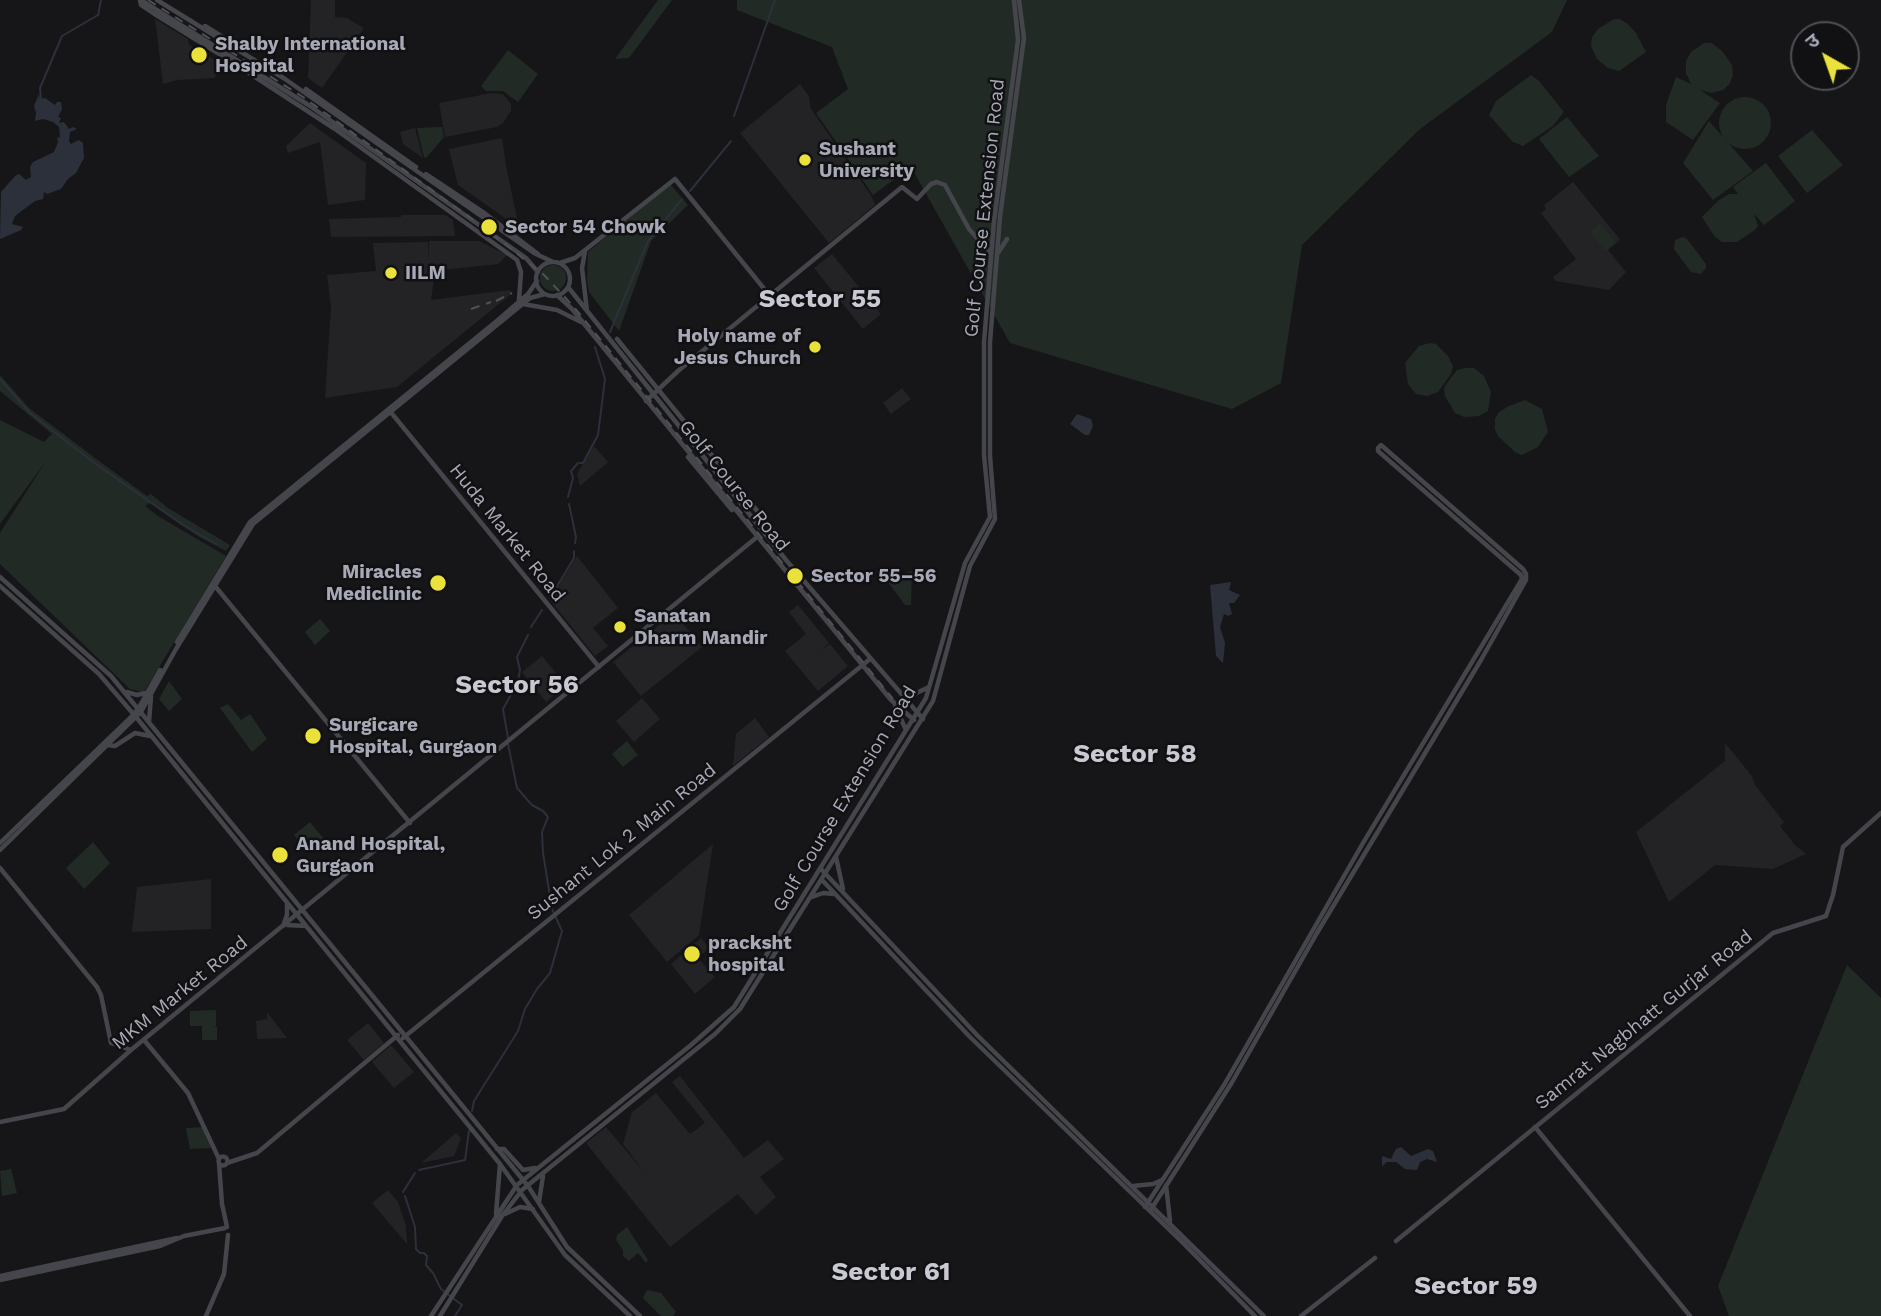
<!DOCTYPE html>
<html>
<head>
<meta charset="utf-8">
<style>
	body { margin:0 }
	#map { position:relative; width:1881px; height:1316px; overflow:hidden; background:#161618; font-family:"Work Sans","Noto Sans Devanagari",sans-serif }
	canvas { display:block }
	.north { position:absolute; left:1790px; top:21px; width:70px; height:70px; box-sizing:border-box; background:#111113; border:2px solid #4d4e55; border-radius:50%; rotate:320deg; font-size:19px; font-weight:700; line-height:28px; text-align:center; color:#a8a9b7 }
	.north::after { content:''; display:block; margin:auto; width:24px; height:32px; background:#ebe13b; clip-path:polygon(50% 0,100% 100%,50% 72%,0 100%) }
</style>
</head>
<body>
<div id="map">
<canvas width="1881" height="1316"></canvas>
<div class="north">उ</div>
</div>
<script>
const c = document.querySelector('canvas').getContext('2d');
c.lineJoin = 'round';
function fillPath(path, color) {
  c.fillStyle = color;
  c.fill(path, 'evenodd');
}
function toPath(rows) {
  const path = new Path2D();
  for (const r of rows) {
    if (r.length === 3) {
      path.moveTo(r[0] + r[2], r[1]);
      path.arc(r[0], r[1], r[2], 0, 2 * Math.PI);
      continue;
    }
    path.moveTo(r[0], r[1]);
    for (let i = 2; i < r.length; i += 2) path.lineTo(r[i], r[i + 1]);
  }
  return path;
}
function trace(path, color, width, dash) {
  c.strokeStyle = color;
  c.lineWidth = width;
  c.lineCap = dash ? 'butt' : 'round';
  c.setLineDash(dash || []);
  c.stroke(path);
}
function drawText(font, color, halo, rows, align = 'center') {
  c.font = font + ' "Work Sans",sans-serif';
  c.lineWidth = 5;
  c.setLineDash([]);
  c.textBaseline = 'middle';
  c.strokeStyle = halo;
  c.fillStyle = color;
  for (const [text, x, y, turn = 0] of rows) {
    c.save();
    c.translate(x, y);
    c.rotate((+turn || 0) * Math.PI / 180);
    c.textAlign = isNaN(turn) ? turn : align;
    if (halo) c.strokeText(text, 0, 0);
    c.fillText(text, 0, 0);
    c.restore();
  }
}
const built = toPath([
	[311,0,335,0,335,17,347,18,364,28,322,88,308,78],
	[155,19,188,39,189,45,225,66,214,78,178,80,163,84],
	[800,84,809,96,811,109,872,197,875,205,829,243,740,133],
	[492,93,503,94,511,104,511,111,503,123,497,127,445,137,439,103],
	[310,123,366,163,365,200,328,205,320,142,288,153,286,146],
	[415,128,423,158,403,144,400,132],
	[502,138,506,166,519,228,458,185,449,149],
	[1573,182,1619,238,1619,241,1608,250,1626,272,1609,290,1555,281,1553,277,1576,259,1541,213,1546,209,1544,205],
	[401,215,445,215,453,220,455,236,331,237,329,219,401,217],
	[429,241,479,241,507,255,498,264,433,271,435,271,431,300,510,290,511,294,397,387,325,398,331,307,327,275,376,271,373,243,428,242,429,262],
	[832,254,881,314,863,329,814,268],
	[902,388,911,399,891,414,883,403],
	[594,446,608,462,580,486,577,474],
	[577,556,618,608,593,628,608,646,595,656,550,600],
	[798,605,829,643,821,650,830,644,848,666,818,691,785,651,806,634,789,612],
	[674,613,702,647,641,696,613,662],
	[542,656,566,685,546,702,522,672],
	[642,698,660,719,634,742,616,721],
	[755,718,769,737,733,766,736,734],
	[1725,743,1752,776,1755,785,1784,822,1780,826,1795,845,1806,854,1773,869,1715,865,1669,902,1636,832,1725,761],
	[713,844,699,935,667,962,629,915],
	[211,879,211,929,132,932,137,887],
	[701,938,709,948,698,958,715,977,695,994,671,964],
	[267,1012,287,1038,257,1039,256,1021,267,1019],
	[368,1023,384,1043,364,1060,347,1040],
	[391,1045,414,1072,394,1088,372,1062],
	[680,1076,744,1158,768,1140,784,1159,760,1177,776,1197,756,1215,738,1194,670,1247,586,1143,606,1127,644,1172,623,1144,632,1112,656,1093,690,1134,705,1123,672,1082],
	[456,1133,461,1138,454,1156,421,1163],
	[388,1190,398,1202,406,1226,407,1244,372,1203]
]);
const green = toPath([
	[658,0,672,0,629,58,615,59],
	[737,0,1567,0,1552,32,1420,129,1302,245,1281,383,1232,409,1010,343,911,167,873,195,816,113,848,89,832,47,737,10],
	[1614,19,1619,19,1628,24,1636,33,1646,52,1619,71,1608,68,1597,59,1591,46,1592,37,1598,29],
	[1704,43,1712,43,1723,52,1732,65,1733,75,1730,83,1723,90,1711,93,1700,90,1720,103,1693,140,1666,122,1666,105,1676,77,1691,84,1686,73,1686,61,1691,52],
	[508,50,538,74,518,102,503,91,486,91,481,86],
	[1531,75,1539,81,1564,112,1553,126,1523,146,1513,142,1489,115,1496,101],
	[1745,123,26],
	[1567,117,1599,156,1569,177,1539,139],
	[1709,121,1753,171,1713,200,1683,163],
	[442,127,444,137,426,158,424,157,417,128],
	[1812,130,1843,165,1807,193,1778,156],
	[1766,163,1795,201,1764,225,1754,214,1758,226,1755,230,1737,242,1722,242,1715,237,1702,217,1719,200,1729,194,1738,194,1733,187],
	[670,184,688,205,651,241,619,331,589,292,587,280,588,252],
	[1600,223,1616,242,1605,251,1590,232],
	[1683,237,1687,239,1706,264,1706,268,1701,274,1691,272,1674,249,1675,240],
	[553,278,13],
	[1430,343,1436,344,1448,356,1453,366,1451,374,1438,392,1427,396,1416,394,1408,384,1405,363,1419,346],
	[1465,368,1474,368,1484,376,1491,392,1488,411,1479,416,1464,417,1455,413,1445,396,1444,388,1450,379,1457,370],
	[0,375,29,408,103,464,147,496,151,494,168,508,230,545,226,551,196,535,150,503,145,506,158,516,226,556,146,689,142,692,130,689,0,564,0,533,46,461,0,524,0,420,44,442,52,434,0,391],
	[1525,400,1542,409,1548,432,1538,447,1522,455,1515,452,1499,437,1495,430,1495,419,1499,412,1509,406],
	[912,571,911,605,905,605,885,578],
	[320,619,330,631,315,645,305,632],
	[169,681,182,699,169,711,159,699],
	[228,704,241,720,250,714,267,739,252,752,220,708],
	[627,741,638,755,623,767,612,754],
	[310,822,324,839,308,852,294,835],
	[93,842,110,863,84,889,66,868],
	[1847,965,1881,998,1881,1316,1729,1316,1718,1286],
	[216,1010,216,1026,213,1026,217,1027,217,1040,202,1040,202,1026,190,1026,190,1011],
	[202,1127,211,1148,190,1149,186,1128],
	[11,1169,17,1193,2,1196,0,1171],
	[627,1227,648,1260,646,1263,638,1253,629,1261,623,1256,623,1250,616,1240,617,1235],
	[647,1290,661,1293,676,1312,673,1316,661,1316,643,1298]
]);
const water = toPath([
	[39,94,40,99,45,98,55,105,57,102,61,102,62,109,58,117,61,118,59,123,64,122,69,129,73,127,77,129,70,132,69,141,71,144,79,140,83,143,84,158,76,173,68,179,61,189,47,194,44,192,43,199,35,201,15,216,12,224,23,227,21,230,0,239,1,192,15,176,19,174,26,180,31,177,30,167,33,162,54,152,58,142,57,138,60,137,59,127,53,122,43,119,35,121,36,113,34,106],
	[1077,414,1091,419,1093,426,1089,435,1085,435,1070,424],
	[1231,582,1229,590,1240,595,1234,603,1229,603,1232,614,1228,616,1224,614,1220,627,1225,643,1223,663,1216,656,1210,585],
	[1401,1147,1411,1156,1428,1149,1433,1151,1437,1162,1427,1159,1420,1162,1417,1170,1405,1169,1396,1162,1387,1162,1382,1166,1382,1156,1391,1159,1396,1149]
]);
const stream = toPath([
	[41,100,40,88,62,36,98,15,101,0],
	[734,116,775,0],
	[690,191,731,141],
	[610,332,648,241,682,199],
	[0,379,30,413,93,462,183,525,216,544],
	[580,463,583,463,598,435,605,379,595,347],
	[568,497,573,478,571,471,578,463],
	[569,504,576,537,575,543],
	[550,598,574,558,574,551],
	[531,627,542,610],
	[508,738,503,709,518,682,520,670,517,657,528,635],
	[472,1111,474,1101,518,1031,525,1009,537,989,550,973,562,931,552,909,543,853,542,832,548,817,543,811,532,805,517,788,508,744],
	[419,1170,465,1160,469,1131],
	[403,1192,415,1173],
	[405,1196,415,1227,416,1249,420,1253,424,1253,427,1256,426,1265,433,1273,441,1289,462,1305,455,1316]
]);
const secondary = toPath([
	[140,0,141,5,153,13,229,60,335,129,517,260,521,272,519,300],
	[141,0,310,106,526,258,538,272],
	[157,0,285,79,534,253,553,262],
	[205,26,242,49],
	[306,89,416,167],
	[426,174,483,212,538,254],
	[585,251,582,268,587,311],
	[998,253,1007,239],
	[553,279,17],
	[560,263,575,258,675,179,770,296],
	[568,287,786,560,923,719],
	[557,295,572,309,891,700,914,720],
	[523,304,557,310,581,322],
	[617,339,785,545],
	[646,401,678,371,902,187,917,199,931,184,937,182,945,185,969,229,991,254],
	[389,410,599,667],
	[688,457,732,510],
	[0,577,111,676,528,1186,567,1247,640,1316],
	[0,586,99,674,136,717,500,1164,565,1255,630,1316],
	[215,586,410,823],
	[177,642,250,522,498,320,528,294,537,281],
	[127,692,137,695,145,693],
	[904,699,929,687],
	[895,706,906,730],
	[149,722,151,696],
	[108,745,115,746,135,733,150,736],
	[0,843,131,717,138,709,160,670],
	[0,850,141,712,176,649,253,524,530,298,545,294],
	[836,857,843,889],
	[0,868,97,987,101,995,111,1043,131,1050],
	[821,869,977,1035,1264,1316],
	[822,880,969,1036,1183,1243,1255,1316],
	[812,897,823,893,834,894],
	[287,925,306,926],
	[283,926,287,915,287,904],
	[403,1038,870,659],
	[144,1040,188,1093,219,1159],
	[0,1122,64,1109,131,1050,757,537],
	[1535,1127,1690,1316],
	[497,1149,504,1149,523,1170,535,1168],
	[223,1161,4.5],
	[219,1163,222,1204,227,1227],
	[227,1163,257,1153,398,1035],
	[1166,1185,1170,1221],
	[1133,1186,1153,1184,1162,1180],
	[539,1202,543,1176],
	[1145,1207,1224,1085,1363,843,1522,579,1521,575,1378,451,1378,448,1381,445,1523,569,1526,574,1526,580,1481,660,1317,933,1231,1084,1150,1211],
	[496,1214,500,1164],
	[505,1214,520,1207,533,1209],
	[1396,1241,1773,933,1826,916,1833,895,1843,847,1881,813],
	[0,1276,177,1238],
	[0,1280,160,1246,184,1236,225,1228],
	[206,1316,224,1274,228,1235],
	[431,1316,517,1185,691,1045,734,1007,926,698,965,563,990,517,984,455,984,342,994,221,1018,40,1014,0],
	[440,1316,502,1216,522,1190,715,1034,740,1009,933,701,970,566,995,519,990,456,990,342,1000,217,1024,38,1019,0],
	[1301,1316,1375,1258]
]);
const rail = toPath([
	[148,0,303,97,486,229,544,275,574,307,893,699],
	[496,301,512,293],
	[471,309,491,302]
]);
const markers = [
	[199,55,9,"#ebe13b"],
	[805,160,7,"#ebe13b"],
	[489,227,9,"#ebe13b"],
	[391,273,7,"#ebe13b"],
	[815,347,7,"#ebe13b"],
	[795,576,9,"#ebe13b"],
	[438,583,9,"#ebe13b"],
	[620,627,7,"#ebe13b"],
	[313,736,9,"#ebe13b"],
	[280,855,9,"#ebe13b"],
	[692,954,9,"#ebe13b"]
];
const poiNames = [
	["Shalby International",215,44],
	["Hospital",215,66],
	["Sushant",819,149],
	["University",819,171],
	["Sector 54 Chowk",505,227],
	["IILM",405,273],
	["Holy name of",801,336,"right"],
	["Jesus Church",801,358,"right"],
	["Miracles",422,572,"right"],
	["Mediclinic",422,594,"right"],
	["Sector 55–56",811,576],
	["Sanatan",634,616],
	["Dharm Mandir",634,638],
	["Surgicare",329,725],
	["Hospital, Gurgaon",329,747],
	["Anand Hospital,",296,844],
	["Gurgaon",296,866],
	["pracksht",708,943],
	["hospital",708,965]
];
const streetNames = [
	["Golf Course Extension Road",985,208,-84],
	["Golf Course Road",734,486,51],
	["Huda Market Road",507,533,51],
	["Golf Course Extension Road",845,799,-59],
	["Sushant Lok 2 Main Road",622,842,-39],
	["MKM Market Road",180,993,-39],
	["Samrat Nagbhatt Gurjar Road",1644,1020,-39]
];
const districtNames = [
	["Sector 55",820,299],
	["Sector 56",517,685],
	["Sector 58",1135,754],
	["Sector 61",891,1272],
	["Sector 59",1476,1286]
];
fillPath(built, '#232225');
fillPath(green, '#222a25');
fillPath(water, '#2c303b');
trace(stream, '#2c303b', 2);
trace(secondary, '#45454c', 4.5);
trace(rail, '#505057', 2, [9, 7]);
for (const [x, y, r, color] of markers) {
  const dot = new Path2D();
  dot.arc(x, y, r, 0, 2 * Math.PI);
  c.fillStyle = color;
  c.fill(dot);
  trace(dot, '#111113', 2.5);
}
drawText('bold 19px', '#a8a9b7', '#111113', poiNames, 'left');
drawText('19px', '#a8a9b7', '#111113', streetNames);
drawText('bold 26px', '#c9c9d3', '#111113', districtNames);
</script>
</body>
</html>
